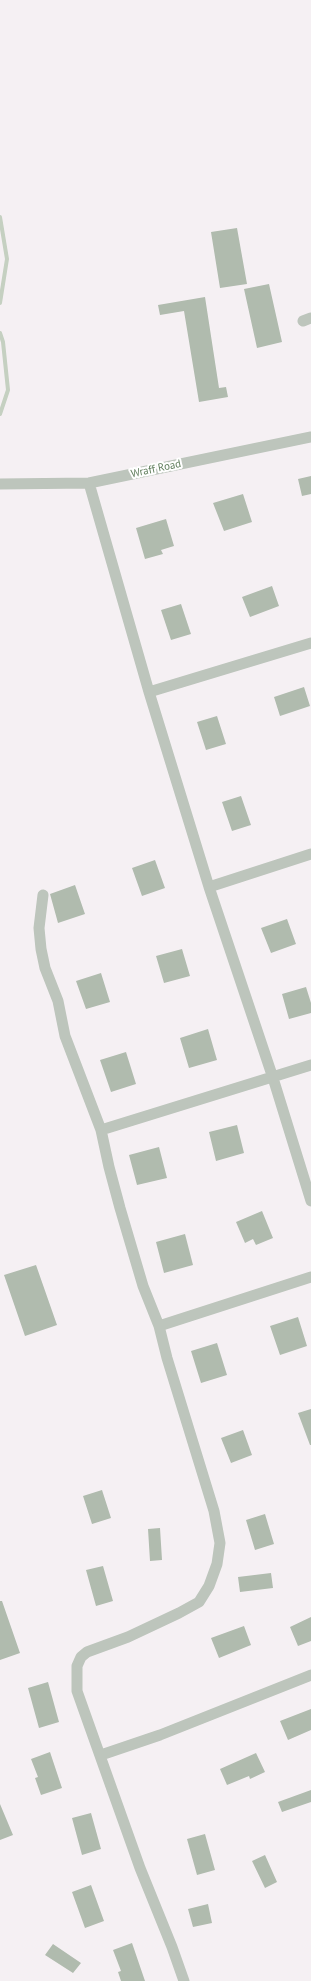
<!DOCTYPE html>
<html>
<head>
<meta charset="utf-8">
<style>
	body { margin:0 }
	canvas { display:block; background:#f5f0f3 }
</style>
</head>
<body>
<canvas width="311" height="1981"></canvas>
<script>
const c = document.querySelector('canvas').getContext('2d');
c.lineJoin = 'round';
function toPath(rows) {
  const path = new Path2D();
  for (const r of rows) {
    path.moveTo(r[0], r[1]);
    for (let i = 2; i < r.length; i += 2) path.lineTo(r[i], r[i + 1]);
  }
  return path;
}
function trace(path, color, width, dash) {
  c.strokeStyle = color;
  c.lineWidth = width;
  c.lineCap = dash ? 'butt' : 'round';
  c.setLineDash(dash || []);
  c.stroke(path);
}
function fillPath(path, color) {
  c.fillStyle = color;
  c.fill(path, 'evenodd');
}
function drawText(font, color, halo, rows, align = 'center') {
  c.font = font + ' "PT Sans",sans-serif';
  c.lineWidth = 4;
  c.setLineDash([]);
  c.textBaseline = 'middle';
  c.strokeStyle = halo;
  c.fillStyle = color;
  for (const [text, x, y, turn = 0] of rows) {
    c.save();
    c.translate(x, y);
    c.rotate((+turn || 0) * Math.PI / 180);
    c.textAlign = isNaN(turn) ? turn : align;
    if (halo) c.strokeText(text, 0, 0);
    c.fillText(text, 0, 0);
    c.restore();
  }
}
const stream = toPath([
	[0,217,7,259,0,303],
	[0,333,3,342,8,390,0,414]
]);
const building = toPath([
	[237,228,247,284,220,288,211,232],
	[269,284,282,342,257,348,244,289],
	[205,297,219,388,226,387,228,397,199,402,184,311,160,315,158,305],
	[311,476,311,494,302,496,298,479],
	[243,494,252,522,224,531,213,503],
	[166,519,174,546,161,550,163,554,145,559,136,528],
	[272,586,279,606,250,617,242,597],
	[181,604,191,634,171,640,161,610],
	[304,687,310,706,280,716,274,697],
	[217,716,226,744,206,750,197,722],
	[241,796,251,825,232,831,222,802],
	[155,860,165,888,142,896,132,868],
	[75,885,85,914,58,923,50,894],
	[287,919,296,944,271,953,261,928],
	[182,949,190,976,164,983,156,956],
	[101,973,110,1002,86,1009,76,981],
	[306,987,311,1003,311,1013,289,1019,282,994],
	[208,1029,217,1060,189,1068,180,1038],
	[126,1052,136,1084,111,1092,100,1060],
	[237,1125,244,1153,216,1161,209,1132],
	[159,1147,167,1178,137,1185,129,1155],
	[262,1211,273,1238,256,1245,253,1239,245,1243,236,1222],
	[185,1234,193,1265,164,1273,156,1242],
	[36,1265,57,1325,25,1336,4,1275],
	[298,1317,307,1346,280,1355,270,1326],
	[217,1343,227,1375,201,1383,191,1351],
	[311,1409,311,1445,310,1445,298,1413],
	[243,1430,252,1455,231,1463,221,1438],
	[102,1490,111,1518,92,1524,83,1496],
	[265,1514,274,1544,255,1550,246,1520],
	[160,1528,162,1560,150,1561,148,1529],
	[103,1566,113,1601,96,1606,86,1570],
	[271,1573,273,1588,240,1592,238,1577],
	[0,1601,2,1601,20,1653,0,1660],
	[311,1617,311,1641,298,1646,290,1627],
	[244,1626,251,1645,219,1658,211,1638],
	[48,1682,59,1722,39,1728,28,1688],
	[311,1709,311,1730,288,1740,280,1721],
	[50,1752,62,1788,41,1795,35,1778,38,1777,31,1759],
	[256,1753,265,1772,250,1779,249,1776,227,1785,220,1769],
	[311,1790,311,1802,282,1812,278,1802],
	[0,1804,13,1835,0,1840],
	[91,1813,101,1849,82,1855,72,1818],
	[205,1834,215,1870,197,1875,187,1839],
	[265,1855,277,1882,265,1888,252,1861],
	[91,1885,104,1921,85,1928,72,1892],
	[208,1904,212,1923,193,1927,188,1909],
	[132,1943,145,1981,121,1981,118,1972,121,1971,113,1950],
	[53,1944,81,1963,73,1973,45,1955]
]);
const street = toPath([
	[303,321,311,318],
	[89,483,149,692,209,887,273,1078,311,1201],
	[0,484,89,483,311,437],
	[149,692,311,643],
	[209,887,311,854],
	[43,895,39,928,41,949,45,968,58,1001,65,1036,101,1130,109,1167,120,1208,143,1286,159,1326,167,1358,214,1511,220,1543,217,1564,209,1586,199,1602,179,1613,128,1637,87,1652,81,1657,77,1666,77,1691,88,1722,140,1868,172,1947,184,1981],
	[101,1130,311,1065],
	[159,1326,311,1277],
	[101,1755,160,1735,311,1675]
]);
const streetNames = [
	["Wraff Road",156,469,-12]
];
trace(stream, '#c5d0c1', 4);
fillPath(building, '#b0bbae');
trace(street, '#bdc5bc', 11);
drawText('11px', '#617e5d', '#fff', streetNames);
</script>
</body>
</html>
